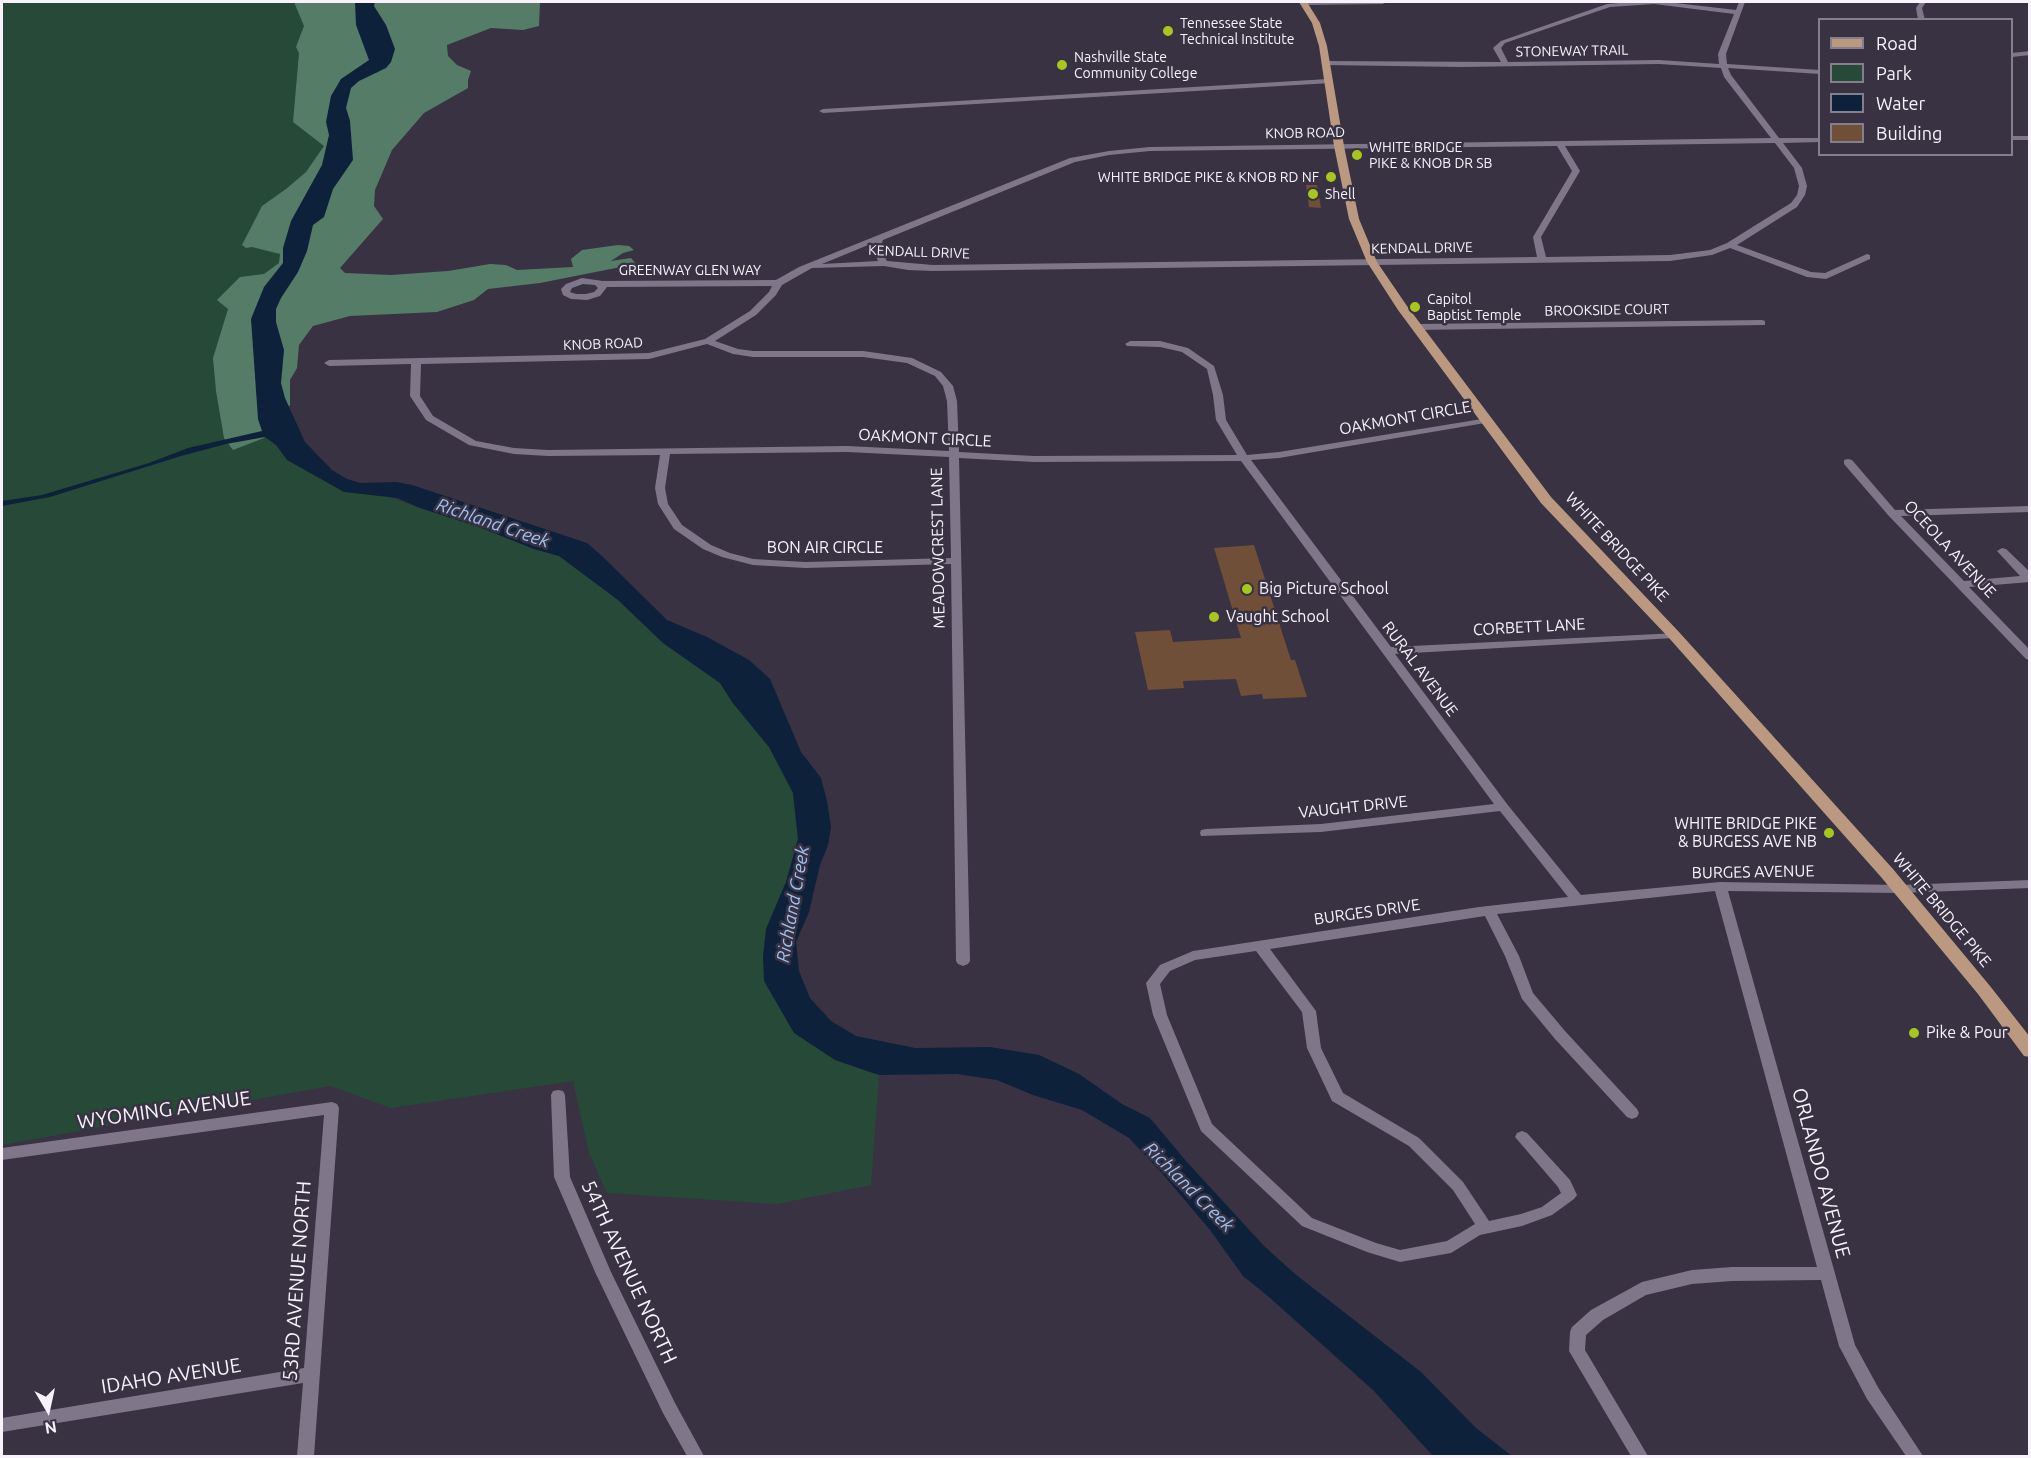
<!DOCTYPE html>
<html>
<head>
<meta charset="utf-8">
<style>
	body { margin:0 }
	#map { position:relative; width:2031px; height:1458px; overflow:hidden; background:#393242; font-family:Ubuntu,sans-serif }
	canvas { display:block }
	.frame { position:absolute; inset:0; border:3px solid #f7f2fc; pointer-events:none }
	.legend { position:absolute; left:1818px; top:18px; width:195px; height:138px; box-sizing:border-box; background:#393242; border:2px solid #857f8c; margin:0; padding:8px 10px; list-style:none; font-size:18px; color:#f7f2fc }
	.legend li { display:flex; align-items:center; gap:12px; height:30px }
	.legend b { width:30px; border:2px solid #857f8c }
	.north { position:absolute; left:18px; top:1380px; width:60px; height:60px; -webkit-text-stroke:4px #393242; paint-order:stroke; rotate:171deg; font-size:16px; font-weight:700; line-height:24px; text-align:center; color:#f7f2fc }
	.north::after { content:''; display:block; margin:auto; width:21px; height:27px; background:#f7f2fc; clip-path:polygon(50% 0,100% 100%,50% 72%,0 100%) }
</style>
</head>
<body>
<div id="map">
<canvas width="2031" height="1458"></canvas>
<div class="frame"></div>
<ul class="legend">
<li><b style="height:8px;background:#bb9880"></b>Road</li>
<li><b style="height:16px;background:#264a37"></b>Park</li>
<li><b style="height:16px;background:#0d213b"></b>Water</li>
<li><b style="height:16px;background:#6f4f38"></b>Building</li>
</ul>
<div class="north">N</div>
</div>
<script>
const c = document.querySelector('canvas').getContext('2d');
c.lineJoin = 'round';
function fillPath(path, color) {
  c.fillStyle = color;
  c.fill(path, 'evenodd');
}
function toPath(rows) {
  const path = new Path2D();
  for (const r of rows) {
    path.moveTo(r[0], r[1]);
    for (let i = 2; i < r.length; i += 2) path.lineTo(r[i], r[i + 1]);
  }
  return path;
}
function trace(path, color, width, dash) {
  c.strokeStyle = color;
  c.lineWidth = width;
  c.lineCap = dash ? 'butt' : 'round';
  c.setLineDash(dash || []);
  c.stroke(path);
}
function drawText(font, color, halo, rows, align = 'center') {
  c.font = font + ' Ubuntu,sans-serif';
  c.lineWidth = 5;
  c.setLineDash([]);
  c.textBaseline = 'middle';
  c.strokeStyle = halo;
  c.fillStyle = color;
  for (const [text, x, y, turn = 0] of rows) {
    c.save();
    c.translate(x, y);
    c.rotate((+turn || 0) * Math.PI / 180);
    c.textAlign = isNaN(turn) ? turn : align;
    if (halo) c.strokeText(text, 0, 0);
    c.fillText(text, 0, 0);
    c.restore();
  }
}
const green = toPath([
	[2,2,355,2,329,135,291,221,287,460,420,508,479,527,534,549,559,556,618,600,663,643,720,683,732,702,769,747,793,793,798,839,786,882,766,929,835,1060,879,1075,871,1185,776,1204,607,1193,589,1153,573,1081,391,1108,330,1086,2,1145]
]);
const forest = toPath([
	[294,2,540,2,539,26,523,30,491,28,447,45,448,56,457,65,471,71,468,80,468,88,424,113,392,150,375,190,374,206,383,219,340,268,345,273,391,275,448,271,490,264,506,265,517,270,573,267,571,259,582,250,618,245,629,246,634,250,623,253,611,261,631,258,636,264,540,283,488,289,474,300,437,312,350,316,313,326,299,345,297,368,290,380,290,405,264,438,233,450,224,438,216,391,213,358,228,309,217,300,240,277,264,274,279,263,280,254,252,247,246,248,242,245,262,206,286,189,306,172,324,146,293,122,299,53,296,47,304,26]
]);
const water = toPath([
	[355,2,375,2,374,6,386,25,395,49,391,62,386,68,359,81,351,88,346,108,350,121,353,160,333,189,324,217,313,225,307,251,298,272,281,298,276,309,276,322,284,350,281,383,285,398,305,442,332,470,347,479,360,483,396,482,412,485,587,543,603,557,667,620,707,637,749,660,770,679,801,752,821,778,827,801,831,827,828,845,820,865,809,912,796,942,799,971,810,998,831,1021,856,1036,915,1048,990,1047,1039,1055,1079,1074,1122,1104,1150,1118,1186,1161,1264,1246,1295,1274,1421,1372,1476,1428,1512,1456,1433,1456,1373,1390,1269,1297,1243,1276,1210,1230,1161,1172,1129,1138,1082,1110,1033,1095,997,1080,957,1074,879,1075,835,1060,794,1033,764,981,763,956,766,929,786,882,798,839,793,793,769,747,732,702,720,683,663,643,618,600,559,556,534,549,479,527,420,508,397,498,344,492,287,460,276,445,265,437,226,444,181,456,50,497,2,506,2,501,42,495,149,463,188,448,262,431,258,419,251,319,264,287,283,263,283,248,291,221,322,165,329,135,326,122,331,96,341,79,369,60,356,25]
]);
const building = toPath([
	[1306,185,1317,185,1321,208,1309,207],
	[1254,545,1291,660,1295,660,1307,697,1263,699,1262,694,1241,696,1236,679,1183,681,1184,688,1148,690,1135,632,1170,630,1173,642,1241,638,1214,548]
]);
const minor = toPath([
	[1306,2,1386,2,1383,4,1304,5,1304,3,1306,2],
	[1631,2,1667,2,1736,10,1739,2,1745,2,1726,54,1727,64,1820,70,1820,74,1728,68,1731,75,1779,138,1820,138,1820,142,1783,143,1802,168,1807,186,1805,195,1797,207,1737,245,1811,272,1825,273,1867,254,1870,255,1870,259,1826,279,1807,277,1730,248,1712,255,1670,261,933,271,908,270,884,266,812,268,782,285,776,295,756,315,715,341,738,349,753,351,863,351,912,358,941,372,953,386,957,401,959,452,1034,456,1237,455,1216,420,1213,395,1207,369,1182,352,1160,347,1127,346,1125,344,1130,341,1160,341,1188,348,1214,366,1223,395,1226,420,1247,455,1279,452,1488,418,1490,420,1485,423,1279,458,1251,460,1391,647,1678,633,1680,635,1678,637,1674,638,1395,654,1507,804,1581,895,1720,882,1900,885,2030,880,2030,888,1900,893,1728,891,1855,1345,1879,1389,1923,1456,1906,1456,1867,1399,1839,1346,1821,1280,1732,1281,1692,1284,1646,1295,1603,1320,1586,1335,1585,1350,1648,1456,1631,1456,1569,1351,1570,1332,1572,1327,1591,1310,1642,1282,1692,1270,1732,1267,1817,1267,1715,891,1497,914,1519,956,1533,993,1565,1031,1637,1109,1639,1113,1637,1117,1632,1119,1627,1117,1555,1039,1522,999,1505,956,1485,916,1270,949,1316,1011,1321,1048,1343,1093,1419,1138,1463,1182,1489,1221,1521,1214,1542,1207,1561,1193,1558,1187,1515,1137,1517,1133,1522,1131,1527,1133,1570,1180,1577,1195,1574,1199,1552,1215,1522,1226,1480,1235,1451,1253,1400,1262,1367,1252,1302,1226,1201,1131,1153,1015,1146,983,1160,965,1193,951,1479,907,1568,897,1500,811,1321,832,1201,836,1200,833,1201,830,1206,829,1321,824,1494,804,1241,461,1034,462,959,458,970,961,968,964,963,966,958,964,956,961,951,564,805,568,753,565,722,557,703,549,674,529,658,504,655,488,660,455,548,456,514,454,469,445,426,420,410,396,411,364,329,366,324,363,329,360,649,353,705,339,750,311,769,292,772,286,607,287,600,296,587,300,571,299,563,295,561,289,566,284,582,278,603,281,776,280,799,267,1070,158,1109,151,1150,147,1771,138,1724,77,1721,68,1659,64,1461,67,1325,65,1321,63,1325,61,1501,62,1493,48,1501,41,1607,4,1631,2],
	[1654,4,1734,14,1718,54,1719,64,1659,60,1508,62,1501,48,1505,43,1610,7,1654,4],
	[1775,143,1794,168,1799,186,1797,195,1791,203,1727,243,1710,250,1670,255,1546,257,1541,237,1580,171,1565,146,1775,143],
	[1557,146,1572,171,1533,237,1537,257,933,265,887,261,880,248,883,240,1075,162,1109,155,1150,151,1557,146],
	[873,243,872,248,878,261,822,264,873,243],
	[583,284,595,285,598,288,594,292,586,294,576,294,570,292,572,288,583,284],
	[707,344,733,354,753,357,863,357,907,363,935,376,943,386,947,401,949,451,847,446,548,450,514,448,476,441,433,416,420,396,421,364,649,359,707,344],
	[847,452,949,457,951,558,805,562,753,559,730,553,711,545,682,525,668,504,665,488,670,454,847,452],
	[1256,951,1302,1012,1307,1048,1332,1101,1409,1146,1453,1190,1475,1224,1447,1241,1400,1250,1376,1243,1312,1218,1212,1124,1167,1015,1160,984,1170,971,1195,960,1256,951],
	[1920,2,1926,2,1922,8,1925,20,1918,20,1916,8,1920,2],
	[2030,51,2030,55,2012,57,2012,53,2030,51],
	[1328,79,1332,81,1331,83,823,113,819,111,823,109,1328,79],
	[2012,136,2030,136,2030,140,2012,140,2012,136],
	[1762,320,1765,321,1765,325,1416,330,1411,327,1416,324,1762,320],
	[1848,459,1852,460,1895,510,2030,506,2030,512,1901,516,1964,581,2020,576,1997,551,2002,548,2006,549,2030,572,2030,582,1969,587,2030,650,2030,660,2026,659,1888,515,1844,464,1844,460,1848,459],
	[558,1090,563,1091,565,1095,570,1177,611,1272,675,1403,704,1456,687,1456,663,1413,595,1272,554,1177,551,1095,553,1091,558,1090],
	[332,1102,337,1104,339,1108,314,1456,297,1456,303,1383,2,1432,2,1418,304,1368,324,1115,2,1160,2,1148,332,1102]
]);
const primary = toPath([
	[1299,2,1307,2,1320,23,1327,46,1344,146,1359,219,1377,262,1407,306,1551,497,1679,632,1893,869,1990,986,2030,1037,2030,1057,2024,1056,1978,994,1881,877,1669,638,1541,503,1398,310,1367,262,1349,219,1334,146,1319,46,1312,23,1299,2]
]);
const markers = [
	[1168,31,6,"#a7c71e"],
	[1062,65,6,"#a7c71e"],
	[1357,155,6,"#a7c71e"],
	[1331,177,6,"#a7c71e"],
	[1313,194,6,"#a7c71e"],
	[1415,307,6,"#a7c71e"],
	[1247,589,6,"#a7c71e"],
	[1214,617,6,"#a7c71e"],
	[1829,833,6,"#a7c71e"],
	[1914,1033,6,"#a7c71e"]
];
const farPoinames = [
	["Tennessee State",1180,23],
	["Technical Institute",1180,39],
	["Nashville State",1074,57],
	["Community College",1074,73],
	["WHITE BRIDGE",1369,147],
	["PIKE & KNOB DR SB",1369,163],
	["WHITE BRIDGE PIKE & KNOB RD NF",1319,177,"right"],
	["Shell",1325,194],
	["Capitol",1427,299],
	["Baptist Temple",1427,315]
];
const farStreetnames = [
	["STONEWAY TRAIL",1572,51,-1],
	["KNOB ROAD",1305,133,-1],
	["KENDALL DRIVE",1422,248,-1],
	["KENDALL DRIVE",919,252,2],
	["GREENWAY GLEN WAY",690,270],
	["BROOKSIDE COURT",1607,310,-1],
	["KNOB ROAD",603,344,-2]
];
const streetNames = [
	["OAKMONT CIRCLE",1405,418,-10],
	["OAKMONT CIRCLE",925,438,3],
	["WHITE BRIDGE PIKE",1617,547,47],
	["BON AIR CIRCLE",825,548],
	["MEADOWCREST LANE",938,548,-91],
	["OCEOLA AVENUE",1950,549,47],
	["CORBETT LANE",1529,627,-3],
	["RURAL AVENUE",1420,669,53],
	["VAUGHT DRIVE",1353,807,-6],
	["BURGES AVENUE",1753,872,-1],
	["WHITE BRIDGE PIKE",1942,910,50],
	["BURGES DRIVE",1367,912,-8]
];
const poiNames = [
	["Big Picture School",1259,589],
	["Vaught School",1226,617],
	["WHITE BRIDGE PIKE",1817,824,"right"],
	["& BURGESS AVE NB",1817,842,"right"],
	["Pike & Pour",1926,1033]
];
const waterNames = [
	["Richland Creek",493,523,19],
	["Richland Creek",793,904,-80],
	["Richland Creek",1189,1187,45]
];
const nearStreetnames = [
	["WYOMING AVENUE",164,1110,-8],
	["ORLANDO AVENUE",1821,1173,75],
	["54TH AVENUE NORTH",629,1272,65],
	["53RD AVENUE NORTH",297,1281,-86],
	["IDAHO AVENUE",171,1376,-9]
];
fillPath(green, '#264a37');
fillPath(forest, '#557c66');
fillPath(water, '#0d213b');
fillPath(building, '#6f4f38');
fillPath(minor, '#7f7789');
fillPath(primary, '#bb9880');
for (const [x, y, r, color] of markers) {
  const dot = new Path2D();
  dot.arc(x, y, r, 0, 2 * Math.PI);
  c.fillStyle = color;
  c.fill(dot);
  trace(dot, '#393242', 2);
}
drawText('14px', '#f7f2fc', '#393242', farPoinames, 'left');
drawText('14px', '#f7f2fc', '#393242', farStreetnames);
drawText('16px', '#f7f2fc', '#393242', streetNames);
drawText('16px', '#f7f2fc', '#393242', poiNames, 'left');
drawText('italic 18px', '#9bc3f7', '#393242', waterNames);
drawText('20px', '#f7f2fc', '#393242', nearStreetnames);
</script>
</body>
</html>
